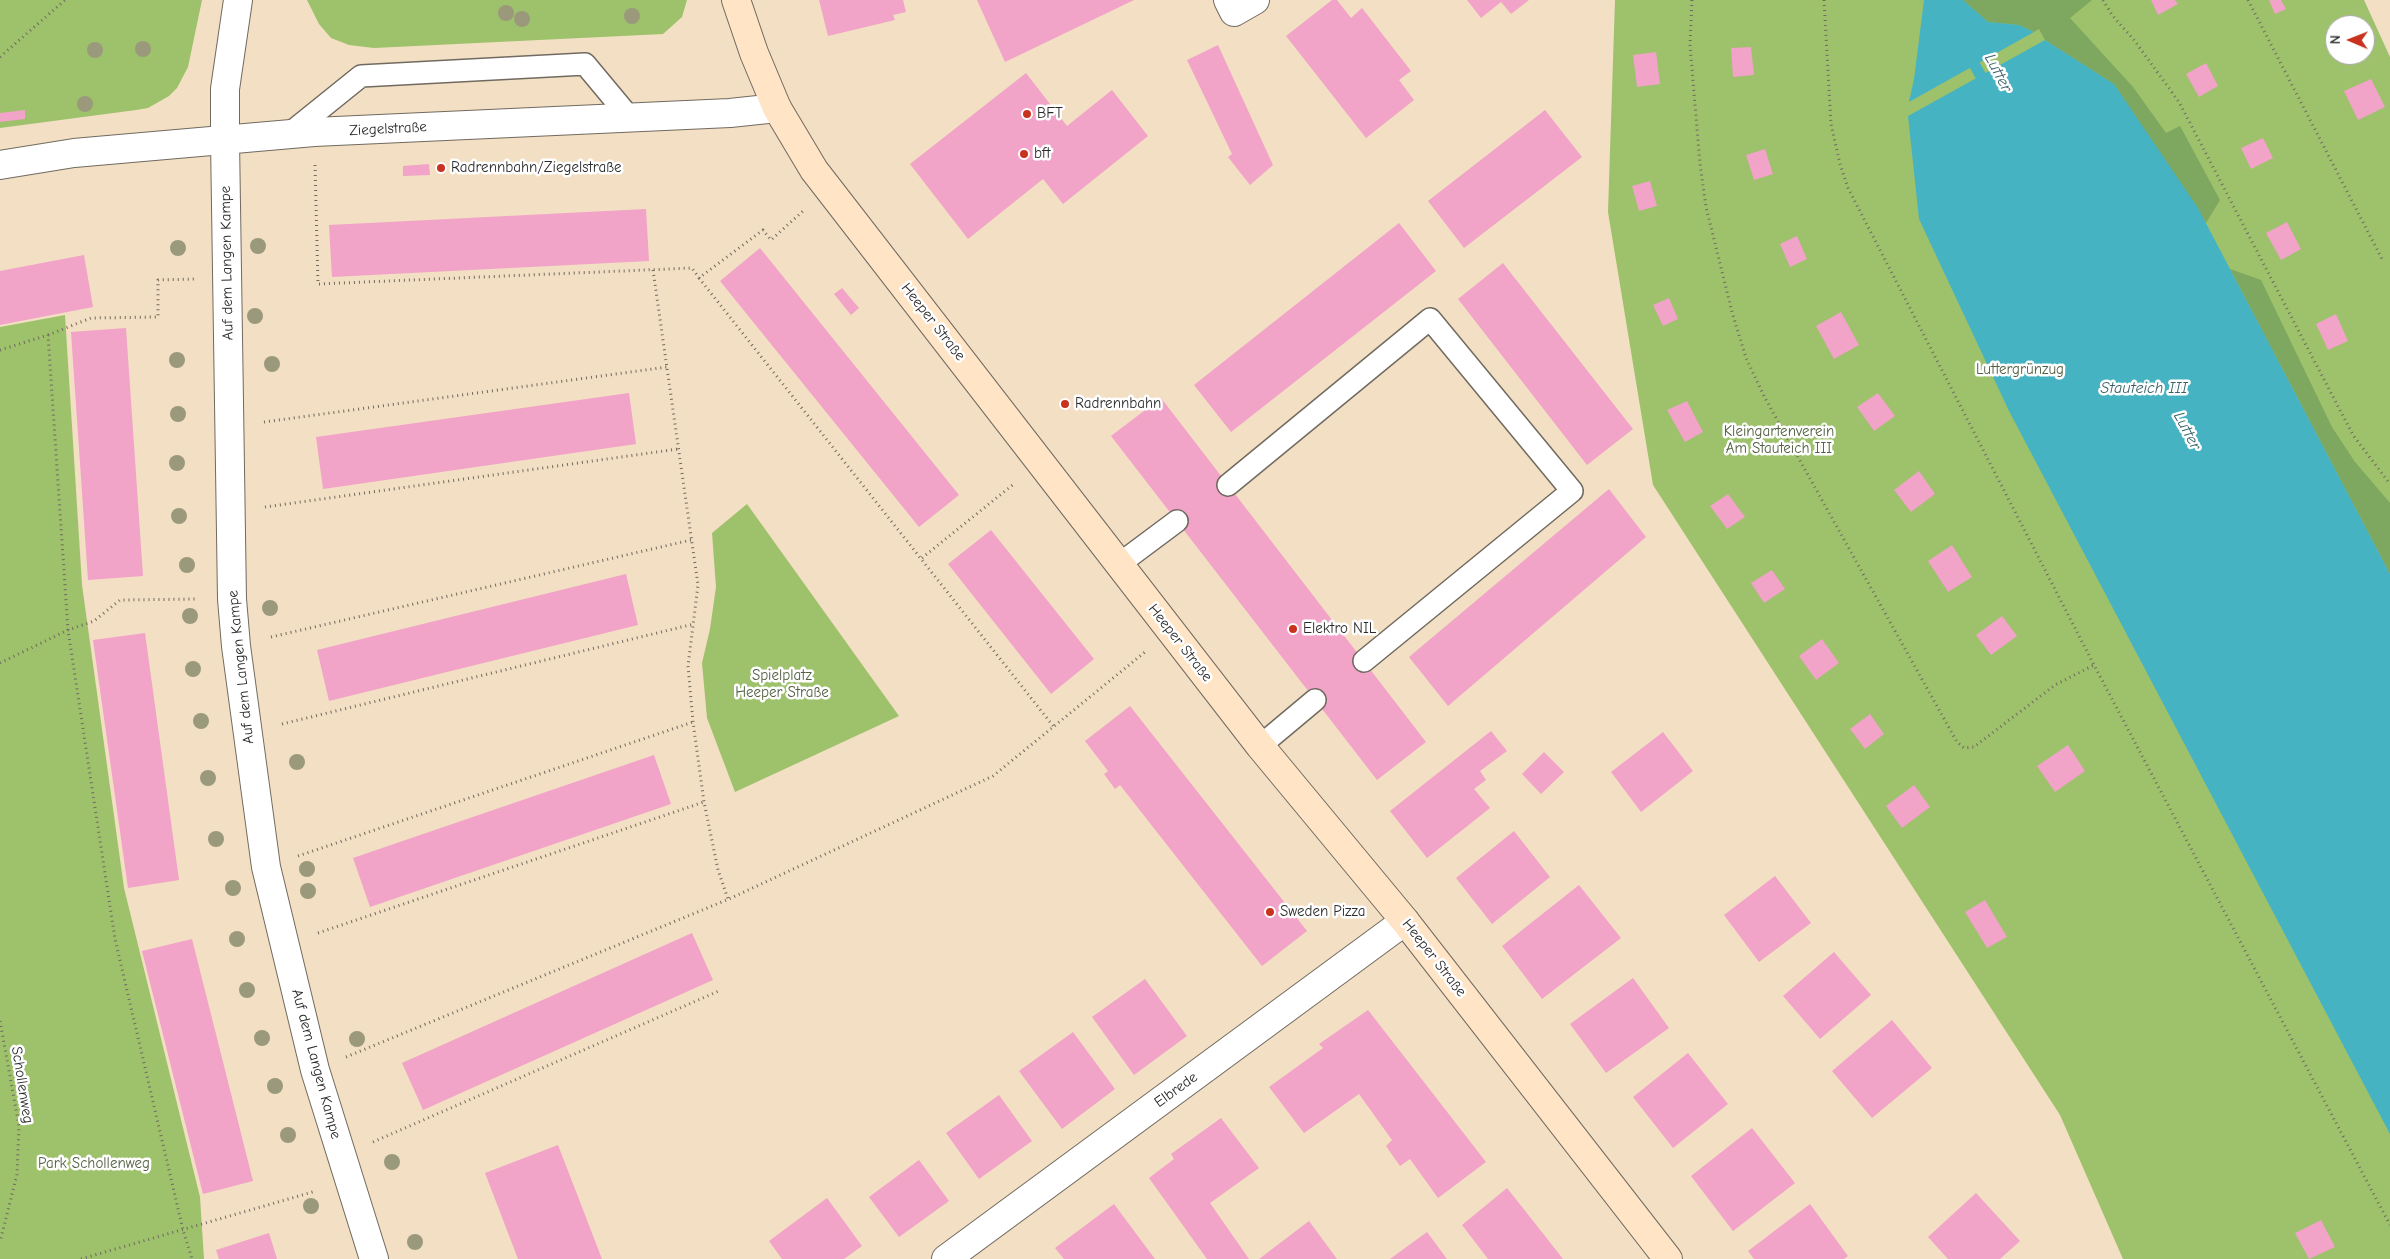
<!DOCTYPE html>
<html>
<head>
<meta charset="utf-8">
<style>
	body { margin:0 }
	#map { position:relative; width:2390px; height:1259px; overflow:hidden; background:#f3dfc3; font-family:"Comic Neue",sans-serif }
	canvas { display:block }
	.north { position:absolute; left:2325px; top:15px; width:50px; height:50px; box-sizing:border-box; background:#fff; border:1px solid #aaa; border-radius:50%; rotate:271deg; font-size:14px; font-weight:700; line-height:20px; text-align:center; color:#2b2b2b }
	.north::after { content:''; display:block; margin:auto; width:18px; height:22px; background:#c8321e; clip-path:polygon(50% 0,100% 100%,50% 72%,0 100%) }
</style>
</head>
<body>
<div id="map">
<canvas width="2390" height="1259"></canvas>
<div class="north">N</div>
</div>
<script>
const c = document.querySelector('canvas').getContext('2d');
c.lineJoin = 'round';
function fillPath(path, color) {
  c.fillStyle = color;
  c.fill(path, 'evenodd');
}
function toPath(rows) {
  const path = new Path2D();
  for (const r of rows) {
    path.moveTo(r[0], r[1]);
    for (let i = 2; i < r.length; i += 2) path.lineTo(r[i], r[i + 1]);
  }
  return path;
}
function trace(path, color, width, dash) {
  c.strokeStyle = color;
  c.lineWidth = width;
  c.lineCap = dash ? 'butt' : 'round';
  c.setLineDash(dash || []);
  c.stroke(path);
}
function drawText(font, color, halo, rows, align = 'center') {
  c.font = font + ' "Comic Neue",sans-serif';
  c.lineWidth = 5;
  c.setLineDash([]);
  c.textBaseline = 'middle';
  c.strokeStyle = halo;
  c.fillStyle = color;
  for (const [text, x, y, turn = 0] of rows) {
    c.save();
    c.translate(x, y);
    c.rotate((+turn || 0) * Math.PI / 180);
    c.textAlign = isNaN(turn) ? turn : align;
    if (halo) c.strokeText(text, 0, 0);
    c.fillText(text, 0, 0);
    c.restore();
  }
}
const green = toPath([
	[0,0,202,0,188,67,177,88,169,96,148,108,136,110,0,128],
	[307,0,687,0,682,17,663,34,374,48,349,45,331,38,319,24],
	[1615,0,2364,0,2390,57,2390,1259,2123,1259,2060,1115,1653,485,1608,212],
	[2335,25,2365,25,2365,55,2335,55],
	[65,315,82,585,124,888,200,1197,204,1259,0,1259,0,327],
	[747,504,899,716,735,792,707,718,702,663,710,629,716,587,712,533]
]);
const forest = toPath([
	[1963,0,2092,0,2070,18,2133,87,2166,133,2180,126,2220,200,2206,223,2114,84,2045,40,2039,29,2034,32,2019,25,1988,22],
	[2230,269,2261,280,2332,427,2355,462,2390,503,2390,574]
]);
const water = toPath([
	[1924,0,1963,0,1988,22,2019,25,2034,32,1909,102,1914,79],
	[2045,40,2114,84,2198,208,2390,574,2390,1134,2009,411,1919,219,1908,116]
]);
const stream = toPath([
	[1968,53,1988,89]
]);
const building = toPath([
	[819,0,903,0,906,12,893,15,895,20,828,36],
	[977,0,1134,0,1005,62],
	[1332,0,1337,0,1351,18,1362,8,1411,71,1399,80,1414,100,1366,138,1286,36],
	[1467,0,1529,0,1511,14,1501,2,1481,18],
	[2151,0,2175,0,2178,4,2158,15],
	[2269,0,2281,0,2286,9,2275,14],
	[1218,45,1273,165,1250,185,1228,157,1232,154,1187,60],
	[1751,47,1754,75,1733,77,1731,48],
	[1656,52,1660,84,1637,87,1633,55],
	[2206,63,2218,86,2199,97,2186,74],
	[1026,73,1067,126,1112,90,1148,136,1063,204,1043,179,968,239,910,164],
	[2371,79,2385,107,2358,120,2344,91],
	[25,110,25,119,0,122,0,113],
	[1545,110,1582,157,1464,248,1428,201],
	[2263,138,2273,158,2251,169,2241,148],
	[1765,149,1773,174,1754,180,1746,155],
	[429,164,430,175,403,176,403,166],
	[1650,181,1657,206,1639,211,1632,186],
	[646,209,649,261,332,277,329,225],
	[2287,222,2301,249,2281,260,2266,233],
	[1399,223,1436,271,1231,432,1194,385],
	[1797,236,1807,259,1790,267,1780,244],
	[760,248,959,495,919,527,720,281],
	[84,255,93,307,0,325,0,271],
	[1503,263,1633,429,1587,465,1458,299],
	[842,288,859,308,851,315,834,294],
	[1669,298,1678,319,1663,326,1653,305],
	[1841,312,1859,345,1834,359,1816,326],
	[2336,314,2348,341,2328,350,2316,324],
	[126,328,143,576,88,580,71,332],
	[629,393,636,444,323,489,316,437],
	[1878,393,1895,416,1874,431,1857,407],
	[1161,398,1426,742,1377,780,1111,436],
	[1687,401,1703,432,1685,442,1667,410],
	[1919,471,1935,494,1911,512,1894,490],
	[1609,489,1646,537,1448,706,1409,657],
	[1728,494,1745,517,1727,529,1710,506],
	[991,530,1094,659,1051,694,948,564],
	[1952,545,1972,577,1948,592,1928,561],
	[1772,570,1785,589,1764,603,1751,583],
	[626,574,638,625,329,701,317,650],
	[2002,616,2017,636,1991,655,1976,635],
	[145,633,179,880,128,888,93,640],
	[1822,639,1839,663,1816,680,1799,656],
	[1130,706,1307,931,1262,966,1120,785,1115,789,1104,774,1108,771,1085,741],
	[1870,714,1884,734,1865,749,1850,729],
	[1491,731,1507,751,1480,771,1486,780,1474,789,1490,808,1427,858,1390,811],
	[1663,732,1693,771,1641,812,1611,772],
	[2068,745,2085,771,2055,792,2037,766],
	[1544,752,1564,772,1541,794,1522,774],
	[654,755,671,804,370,907,353,858],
	[1914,785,1930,807,1902,828,1886,806],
	[1514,831,1550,877,1492,924,1456,878],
	[1775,876,1811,923,1759,962,1724,915],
	[1579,885,1621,938,1542,999,1502,946],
	[1985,900,2007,937,1987,948,1965,912],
	[692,933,713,980,423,1110,402,1063],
	[192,939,253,1181,203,1194,142,951],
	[1834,952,1871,995,1820,1039,1783,996],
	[1633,978,1669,1028,1606,1073,1570,1024],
	[1145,979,1187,1036,1134,1075,1092,1017],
	[1368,1010,1486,1162,1438,1198,1410,1159,1400,1166,1386,1146,1392,1140,1359,1094,1304,1133,1269,1087,1323,1048,1319,1044],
	[1892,1020,1932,1068,1872,1118,1832,1071],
	[1073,1032,1115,1089,1062,1129,1019,1071],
	[1688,1053,1728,1104,1673,1148,1633,1097],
	[999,1095,1032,1141,979,1179,946,1133],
	[1221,1118,1259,1168,1210,1203,1249,1259,1207,1259,1149,1178,1174,1159,1171,1154],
	[1752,1128,1795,1183,1733,1231,1691,1176],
	[558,1145,602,1259,518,1259,485,1173],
	[919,1160,949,1201,899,1237,869,1197],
	[1507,1188,1545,1236,1563,1259,1488,1259,1462,1225],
	[1976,1193,2020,1241,2000,1259,1948,1259,1928,1237],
	[827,1198,862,1246,844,1259,782,1259,769,1241],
	[1114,1204,1155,1259,1064,1259,1055,1248],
	[1810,1204,1848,1256,1844,1259,1754,1259,1748,1251],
	[2321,1220,2335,1247,2309,1259,2295,1233],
	[1309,1221,1337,1259,1259,1259],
	[1427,1232,1447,1259,1390,1259],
	[269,1233,277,1259,219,1259,216,1250]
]);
const path = toPath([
	[1692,0,1690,45,1700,164,1706,207,1732,312,1746,358,1765,398,1957,742,1964,748,1974,747,2055,685,2094,665],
	[1824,0,1831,124,1840,164,1848,188,2094,665,2390,1225],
	[2103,0,2112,15,2134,40,2179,102,2353,435,2390,484],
	[2248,0,2382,259],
	[0,57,65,0],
	[315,165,318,284,692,268,699,278,763,230,771,240,803,211],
	[653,270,698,585,688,666,693,722,704,802,718,870,728,899],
	[699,278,1054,727],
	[48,335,91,318,158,317,158,280,194,279],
	[0,350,48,335,68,630,115,939,183,1230,192,1259],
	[264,422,667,367],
	[265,507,678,449],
	[922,558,1015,483],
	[271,637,691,540],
	[0,663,68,630,94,621,120,600,198,599],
	[282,724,694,624],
	[298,856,693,722],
	[318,933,704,802],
	[0,1021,19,1126,17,1174,0,1242],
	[346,1057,729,899,993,776,1145,652],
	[373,1142,721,990],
	[81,1259,316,1191]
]);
const service = toPath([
	[289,134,361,76,585,64,630,118],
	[1228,485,1430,319,1572,491,1364,661],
	[1118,565,1177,521],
	[1260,746,1315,700]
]);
const minor = toPath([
	[238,0,225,89,225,140,232,599,236,646,266,867,315,1070,374,1259],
	[1228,0,1234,12,1255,0],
	[946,1259,1405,921]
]);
const tertiary = toPath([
	[0,165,74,153,314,132,730,113,777,108]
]);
const secondary = toPath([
	[736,0,754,53,777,108,814,170,1260,746,1405,921,1668,1259]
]);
const trees = [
	[506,13],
	[632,16],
	[522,19],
	[143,49],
	[95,50],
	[85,104],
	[258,246],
	[178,248],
	[255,316],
	[177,360],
	[272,364],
	[178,414],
	[177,463],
	[179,516],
	[187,565],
	[270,608],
	[190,616],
	[193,669],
	[201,721],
	[297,762],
	[208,778],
	[216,839],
	[307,869],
	[233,888],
	[308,891],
	[237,939],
	[247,990],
	[262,1038],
	[357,1039],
	[275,1086],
	[288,1135],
	[392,1162],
	[311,1206],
	[415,1242]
];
const markers = [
	[1027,114,5,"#c8321e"],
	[1024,154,5,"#c8321e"],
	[441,168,5,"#c8321e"],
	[1065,404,5,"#c8321e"],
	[1293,629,5,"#c8321e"],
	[1270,912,5,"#c8321e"]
];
const poiNames = [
	["BFT",1037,114],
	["bft",1034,154],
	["Radrennbahn/Ziegelstraße",451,168],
	["Radrennbahn",1075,404],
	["Elektro NIL",1303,629],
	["Sweden Pizza",1280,912]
];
const streetNames = [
	["Ziegelstraße",388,129,-3],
	["Auf dem Langen Kampe",227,263,-91],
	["Heeper Straße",933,322,52],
	["Heeper Straße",1180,643,52],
	["Auf dem Langen Kampe",241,667,-96],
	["Heeper Straße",1434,958,52],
	["Auf dem Langen Kampe",316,1064,75],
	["Schollenweg",22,1085,81],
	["Elbrede",1176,1090,-36]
];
const parkNames = [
	["Luttergrünzug",2020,370],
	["Kleingartenverein",1779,432],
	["Am Stauteich III",1779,449],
	["Spielplatz",782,676],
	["Heeper Straße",782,693],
	["Park Schollenweg",94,1164]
];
const waterNames = [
	["Lutter",1998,73,62],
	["Stauteich III",2144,388],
	["Lutter",2187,431,62]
];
fillPath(green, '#9ec16b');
fillPath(forest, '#7ea75f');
fillPath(water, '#46b3c3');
trace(stream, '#46b3c3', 11);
fillPath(building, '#f1a3c8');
trace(service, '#716a60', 24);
trace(minor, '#716a60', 30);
trace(tertiary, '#716a60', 30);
trace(secondary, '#716a60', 30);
trace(path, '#716a60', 3, [1, 4]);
trace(service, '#fff', 21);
trace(minor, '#fff', 28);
trace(tertiary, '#fff', 28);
trace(secondary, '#ffe4c6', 28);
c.fillStyle = '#9b997c';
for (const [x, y] of trees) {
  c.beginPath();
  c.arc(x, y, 8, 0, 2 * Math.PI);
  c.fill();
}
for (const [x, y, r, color] of markers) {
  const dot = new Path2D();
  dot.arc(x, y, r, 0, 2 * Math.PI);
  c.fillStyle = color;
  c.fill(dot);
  trace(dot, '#fff', 2);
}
drawText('15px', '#2b2b2b', '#fff', poiNames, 'left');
drawText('15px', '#2b2b2b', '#fff', streetNames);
drawText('15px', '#536041', '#fff', parkNames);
drawText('italic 16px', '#366168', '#fff', waterNames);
</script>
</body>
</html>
